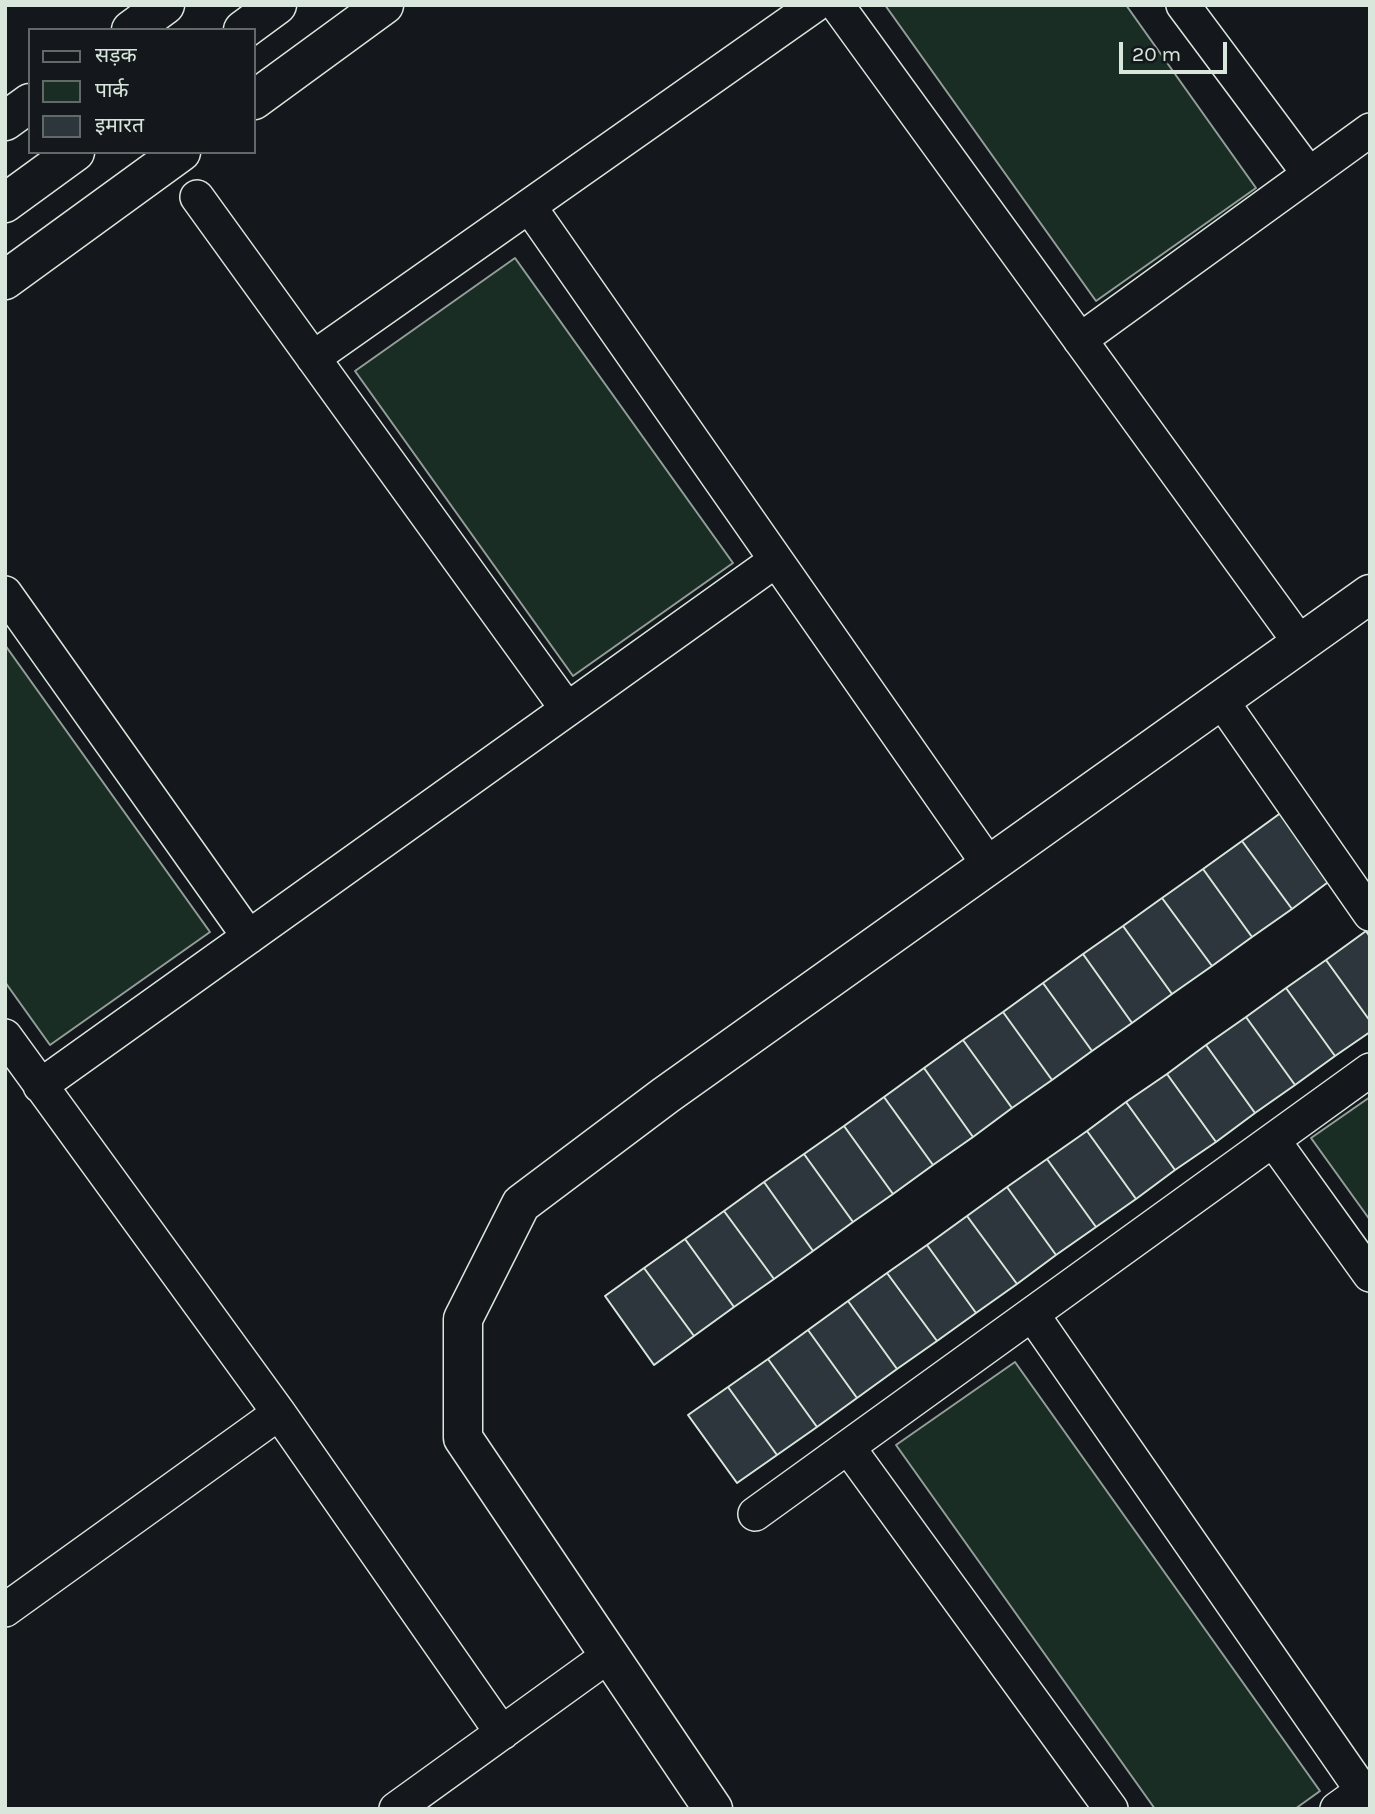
<!DOCTYPE html>
<html>
<head>
<meta charset="utf-8">
<style>
	body { margin:0 }
	#map { position:relative; width:1375px; height:1814px; overflow:hidden; background:#14181c; font-family:Karla,"Noto Sans Devanagari",sans-serif }
	canvas { display:block }
	.frame { position:absolute; inset:0; border:7px solid #d8e6dc; pointer-events:none }
	.legend { position:absolute; left:28px; top:28px; width:228px; height:126px; box-sizing:border-box; background:#14181c; border:2px solid #626a69; margin:0; padding:9px 12px; list-style:none; font-size:21px; color:#d8e6dc }
	.legend li { display:flex; align-items:center; gap:14px; height:35px }
	.legend b { width:35px; border:2px solid #626a69 }
	.scale { position:absolute; left:1119px; top:42px; width:108px; height:32px; box-sizing:border-box; border:4px solid #d8e6dc; border-top:0; padding-left:9px; font-size:21px; line-height:24px; white-space:nowrap; color:#d8e6dc; -webkit-text-stroke:5px #14181c; paint-order:stroke }
</style>
</head>
<body>
<div id="map">
<canvas width="1375" height="1814"></canvas>
<div class="frame"></div>
<ul class="legend">
<li><b style="height:9px;background:#14181c"></b>सड़क</li>
<li><b style="height:19px;background:#1a2d24"></b>पार्क</li>
<li><b style="height:19px;background:#2c363c"></b>इमारत</li>
</ul>
<div class="scale">20 m</div>
</div>
<script>
const c = document.querySelector('canvas').getContext('2d');
c.lineJoin = 'round';
function fillPath(path, color) {
  c.fillStyle = color;
  c.fill(path, 'evenodd');
}
function toPath(rows) {
  const path = new Path2D();
  for (const r of rows) {
    path.moveTo(r[0], r[1]);
    for (let i = 2; i < r.length; i += 2) path.lineTo(r[i], r[i + 1]);
  }
  return path;
}
function trace(path, color, width, dash) {
  c.strokeStyle = color;
  c.lineWidth = width;
  c.lineCap = dash ? 'butt' : 'round';
  c.setLineDash(dash || []);
  c.stroke(path);
}
const green = toPath([
	[885,5,1126,5,1256,188,1096,301,885,5],
	[515,258,733,563,573,676,355,371,515,258],
	[5,645,210,932,50,1045,5,982,5,645],
	[1370,1097,1370,1220,1311,1138,1370,1097],
	[1015,1362,1320,1791,1295,1809,1155,1809,896,1445,1015,1362]
]);
const building = toPath([
	[1282,812,1331,880,1292,909,1242,841,1282,812],
	[1242,841,1292,909,1252,937,1203,869,1242,841],
	[1203,869,1252,937,1212,966,1162,898,1203,869],
	[1162,898,1212,966,1172,994,1123,926,1162,898],
	[1123,926,1172,994,1132,1023,1083,954,1123,926],
	[1366,931,1370,937,1370,1021,1326,960,1366,931],
	[1083,954,1132,1023,1092,1051,1043,983,1083,954],
	[1326,960,1370,1021,1370,1032,1335,1056,1286,988,1326,960],
	[1043,983,1092,1051,1052,1080,1003,1012,1043,983],
	[1286,988,1335,1056,1295,1085,1246,1017,1286,988],
	[1003,1012,1052,1080,1012,1108,963,1040,1003,1012],
	[1246,1017,1295,1085,1255,1113,1206,1045,1246,1017],
	[963,1040,1012,1108,973,1137,924,1068,963,1040],
	[1206,1045,1255,1113,1216,1142,1167,1074,1206,1045],
	[924,1068,973,1137,933,1165,884,1097,924,1068],
	[1167,1074,1216,1142,1175,1170,1126,1102,1167,1074],
	[884,1097,933,1165,893,1194,844,1126,884,1097],
	[1126,1102,1175,1170,1136,1199,1087,1131,1126,1102],
	[844,1126,893,1194,853,1222,804,1154,844,1126],
	[1087,1131,1136,1199,1096,1227,1047,1159,1087,1131],
	[804,1154,853,1222,813,1251,764,1182,804,1154],
	[1047,1159,1096,1227,1056,1255,1007,1187,1047,1159],
	[764,1182,813,1251,774,1279,724,1211,764,1182],
	[1007,1187,1056,1255,1017,1284,967,1216,1007,1187],
	[724,1211,774,1279,734,1307,685,1239,724,1211],
	[967,1216,1017,1284,976,1313,927,1245,967,1216],
	[685,1239,734,1307,694,1336,644,1268,685,1239],
	[927,1245,976,1313,937,1341,887,1273,927,1245],
	[644,1268,694,1336,654,1365,605,1296,644,1268],
	[887,1273,937,1341,897,1369,848,1301,887,1273],
	[848,1301,897,1369,857,1398,808,1330,848,1301],
	[808,1330,857,1398,817,1427,768,1359,808,1330],
	[768,1359,817,1427,777,1455,728,1387,768,1359],
	[728,1387,777,1455,737,1483,688,1415,728,1387]
]);
const minor = toPath([
	[837,5,1301,644],
	[1183,5,1309,174],
	[197,197,567,709],
	[529,206,989,865],
	[1080,340,1370,130],
	[313,358,815,5],
	[5,593,249,937],
	[1221,700,1370,914],
	[5,1036,279,1413,502,1733],
	[40,1086,775,561],
	[1273,1140,1370,1275],
	[1032,1314,1370,1802],
	[848,1447,1111,1809],
	[755,1514,1370,1070],
	[5,1610,279,1413],
	[396,1809,608,1656],
	[1337,1809,1362,1791]
]);
const tertiary = toPath([
	[131,30,165,5],
	[5,121,30,103],
	[713,1809,463,1438,463,1319,521,1204,666,1095,1370,594]
]);
const secondary = toPath([
	[243,30,277,5],
	[254,100,384,5],
	[5,203,75,152],
	[5,280,181,152]
]);
fillPath(green, '#1a2d24');
trace(green, '#939e99', 2);
fillPath(building, '#2c363c');
trace(building, '#d8e6dc', 2);
trace(minor, '#d8e6dc', 36);
trace(tertiary, '#d8e6dc', 41);
trace(secondary, '#d8e6dc', 41);
trace(minor, '#14181c', 33);
trace(tertiary, '#14181c', 38);
trace(secondary, '#14181c', 38);
</script>
</body>
</html>
